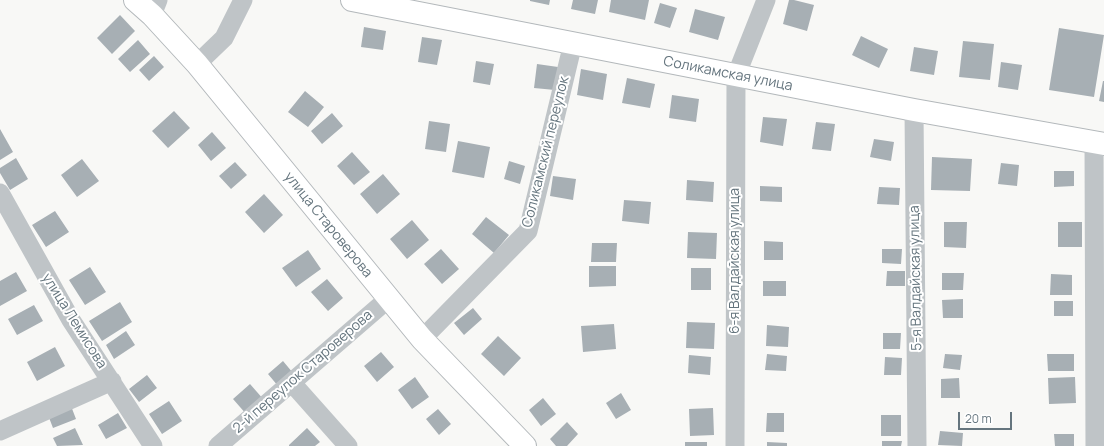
<!DOCTYPE html>
<html>
<head>
<meta charset="utf-8">
<style>
	body { margin:0 }
	#map { position:relative; width:1104px; height:446px; overflow:hidden; background:#f8f8f6; font-family:Manrope,sans-serif }
	canvas { display:block }
	.scale { position:absolute; left:958px; top:412px; width:54px; height:18px; box-sizing:border-box; border:2px solid #65757e; border-top:0; padding-left:5px; font-size:12px; line-height:14px; white-space:nowrap; color:#65757e; -webkit-text-stroke:3px #fff; paint-order:stroke }
</style>
</head>
<body>
<div id="map">
<canvas width="1104" height="446"></canvas>
<div class="scale">20 m</div>
</div>
<script>
const c = document.querySelector('canvas').getContext('2d');
c.lineJoin = 'round';
function fillPath(path, color) {
  c.fillStyle = color;
  c.fill(path, 'evenodd');
}
function toPath(rows) {
  const path = new Path2D();
  for (const r of rows) {
    path.moveTo(r[0], r[1]);
    for (let i = 2; i < r.length; i += 2) path.lineTo(r[i], r[i + 1]);
  }
  return path;
}
function trace(path, color, width, dash) {
  c.strokeStyle = color;
  c.lineWidth = width;
  c.lineCap = dash ? 'butt' : 'round';
  c.setLineDash(dash || []);
  c.stroke(path);
}
function drawText(font, color, halo, rows, align = 'center') {
  c.font = font + ' Manrope,sans-serif';
  c.lineWidth = 4;
  c.setLineDash([]);
  c.textBaseline = 'middle';
  c.strokeStyle = halo;
  c.fillStyle = color;
  for (const [text, x, y, turn = 0] of rows) {
    c.save();
    c.translate(x, y);
    c.rotate((+turn || 0) * Math.PI / 180);
    c.textAlign = isNaN(turn) ? turn : align;
    if (halo) c.strokeText(text, 0, 0);
    c.fillText(text, 0, 0);
    c.restore();
  }
}
const building = toPath([
	[530,0,550,0,549,5,530,1],
	[573,0,598,0,595,14,571,9],
	[611,0,649,0,645,20,609,12],
	[789,0,794,0,814,5,807,31,783,24],
	[660,3,677,8,670,28,654,23],
	[695,9,725,17,718,40,689,32],
	[120,15,135,31,112,54,97,38],
	[364,27,386,31,383,50,361,47],
	[1059,28,1104,35,1094,97,1049,90],
	[861,36,888,49,879,68,852,55],
	[422,37,442,40,437,65,418,62],
	[138,40,150,54,130,72,118,59],
	[963,41,994,44,990,80,959,77],
	[914,47,938,51,934,75,910,71],
	[154,56,164,67,149,81,139,70],
	[476,61,494,64,490,85,473,82],
	[1001,62,1022,65,1018,90,998,87],
	[537,64,558,67,555,90,534,88],
	[581,69,607,74,603,100,577,95],
	[627,78,655,84,650,108,622,103],
	[1103,81,1104,81,1104,102,1099,101],
	[305,91,324,107,308,127,288,112],
	[672,95,699,99,696,122,669,118],
	[174,111,190,128,168,148,152,131],
	[332,113,343,126,322,144,311,131],
	[763,117,787,119,783,146,760,142],
	[429,121,450,124,446,152,425,149],
	[816,122,835,124,831,151,812,149],
	[0,129,13,152,0,160],
	[212,132,226,148,211,161,198,145],
	[874,139,894,142,891,161,870,157],
	[458,141,490,147,484,178,452,172],
	[352,152,370,172,354,185,337,166],
	[932,157,972,159,970,191,931,190],
	[16,158,28,179,10,190,0,173,0,168],
	[82,159,99,181,77,197,61,175],
	[509,161,525,166,520,184,504,179],
	[235,162,247,175,231,189,219,176],
	[1001,163,1019,165,1017,186,998,184],
	[1054,171,1074,171,1074,186,1054,187],
	[383,174,400,194,377,214,360,194],
	[553,176,576,179,573,200,550,196],
	[687,180,714,182,713,202,686,200],
	[760,186,782,187,782,202,760,201],
	[879,187,900,188,899,205,877,204],
	[264,194,283,215,264,233,245,212],
	[624,200,651,202,649,224,622,221],
	[55,211,69,232,46,247,32,225],
	[486,217,509,235,494,253,472,234],
	[412,220,429,240,407,259,390,239],
	[944,222,967,222,966,248,944,247],
	[1058,222,1082,222,1082,247,1058,247],
	[688,232,717,233,716,259,687,258],
	[764,241,783,242,783,260,764,260],
	[592,243,617,243,616,262,591,262],
	[441,249,459,269,442,284,424,264],
	[882,249,902,249,901,264,882,263],
	[308,250,321,269,296,287,282,268],
	[589,266,616,266,616,286,589,287],
	[90,267,106,292,85,305,69,280],
	[691,268,711,268,711,290,691,290],
	[887,271,905,271,905,286,886,286],
	[16,272,27,291,0,306,0,281],
	[942,273,964,273,963,290,942,290],
	[1051,274,1072,275,1072,295,1050,295],
	[327,279,343,298,328,311,311,292],
	[763,281,786,281,786,296,763,296],
	[963,299,963,318,943,318,942,300],
	[1054,301,1073,301,1073,316,1054,316],
	[120,302,132,322,102,341,89,321],
	[34,305,43,321,17,335,8,319],
	[473,308,482,319,464,335,454,323],
	[687,322,715,323,714,349,686,348],
	[614,324,616,349,583,352,581,326],
	[767,325,789,327,788,347,766,346],
	[126,331,135,345,114,359,106,345],
	[883,333,901,333,900,349,883,349],
	[498,336,521,358,504,376,481,354],
	[55,347,65,366,37,381,27,362],
	[381,352,394,367,377,382,364,366],
	[767,354,787,356,786,371,765,370],
	[945,354,962,355,960,370,943,368],
	[1047,354,1074,354,1074,371,1048,371],
	[689,355,711,357,710,375,688,373],
	[885,357,902,358,901,375,884,375],
	[283,361,293,373,278,386,268,374],
	[147,375,157,388,139,402,129,389],
	[415,377,429,397,412,409,398,390],
	[1075,377,1076,403,1049,404,1048,378],
	[959,378,960,398,941,398,941,379],
	[250,384,264,400,247,415,233,399],
	[621,393,631,410,616,419,606,403],
	[543,398,556,414,541,426,529,410],
	[169,401,182,421,162,434,149,414],
	[71,406,76,419,53,428,48,415],
	[713,408,714,435,690,436,689,409],
	[438,409,451,424,439,435,426,419],
	[118,413,127,428,106,439,98,425],
	[767,413,784,413,784,432,766,432],
	[881,415,901,415,901,436,881,436],
	[567,422,578,434,567,446,556,446,550,439],
	[75,428,83,445,57,446,53,438],
	[307,428,320,442,315,446,289,446,289,445],
	[940,431,963,433,962,446,938,445],
	[1054,434,1074,434,1074,446,1055,446],
	[882,441,902,441,901,446,882,446],
	[685,442,707,442,707,446,685,446],
	[767,442,787,443,787,446,767,446]
]);
const minor = toPath([
	[152,15,158,0],
	[197,64,224,38,243,0],
	[914,110,917,446],
	[1094,142,1095,446],
	[0,193,71,320,153,446],
	[422,339,528,231,573,43],
	[292,383,348,446],
	[0,431,112,381],
	[218,446,388,299],
	[735,446,736,76,766,0]
]);
const major = toPath([
	[135,0,152,15,197,64,422,339,525,446],
	[352,0,914,110,1104,144]
]);
const streetNames = [
	["Соликамская улица",728,74,11],
	["Соликамский переулок",546,152,-76],
	["улица Староверова",328,225,51],
	["6-я Валдайская улица",735,261,-90],
	["5-я Валдайская улица",916,278,-91],
	["улица Лемисова",74,321,58],
	["2-й переулок Староверова",303,372,-41]
];
fillPath(building, '#a7afb4');
trace(major, '#b3b8bb', 24);
trace(minor, '#bfc4c7', 19);
trace(major, '#fff', 22);
drawText('14px', '#65757e', '#fff', streetNames);
</script>
</body>
</html>
